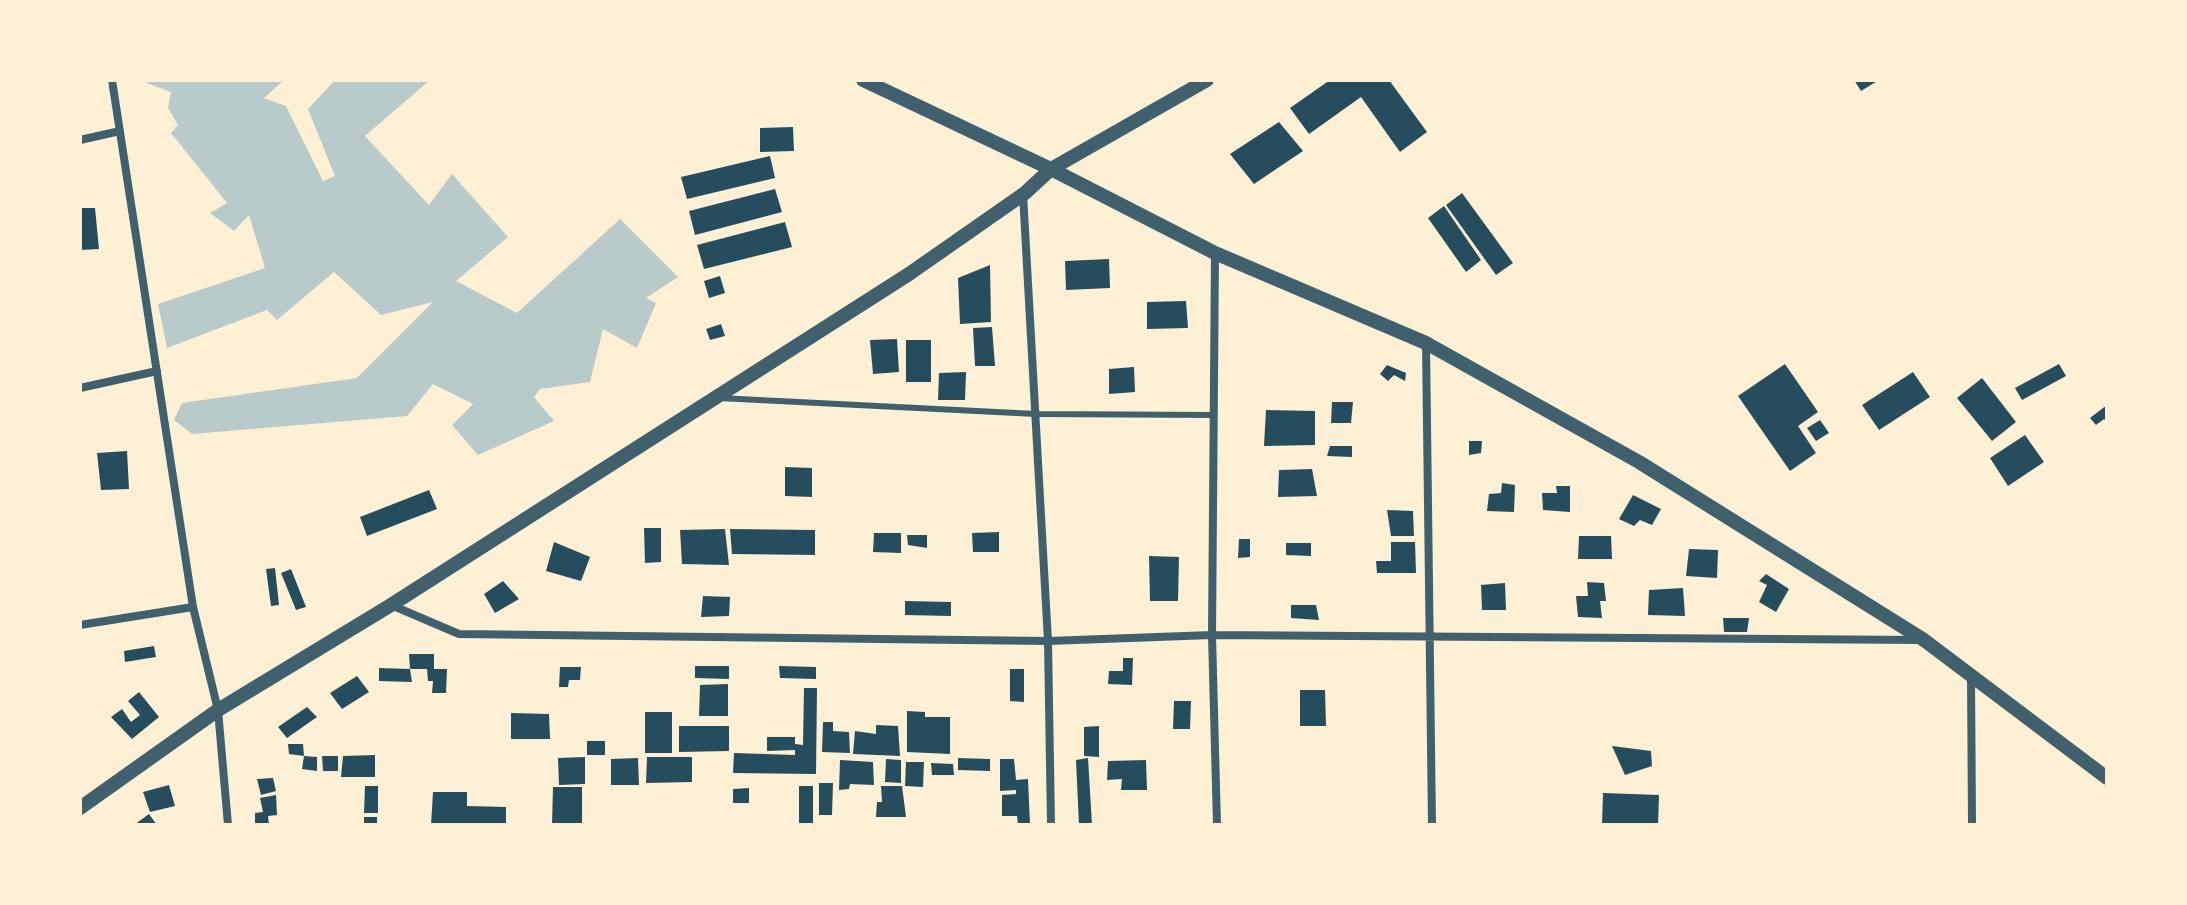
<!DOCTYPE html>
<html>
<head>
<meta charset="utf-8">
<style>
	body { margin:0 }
	#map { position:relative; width:2187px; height:905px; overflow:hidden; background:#fdf0d5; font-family:Raleway,sans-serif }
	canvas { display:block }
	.frame { position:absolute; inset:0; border:82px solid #fdf0d5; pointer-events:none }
</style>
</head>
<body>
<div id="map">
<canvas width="2187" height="905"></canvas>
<div class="frame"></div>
</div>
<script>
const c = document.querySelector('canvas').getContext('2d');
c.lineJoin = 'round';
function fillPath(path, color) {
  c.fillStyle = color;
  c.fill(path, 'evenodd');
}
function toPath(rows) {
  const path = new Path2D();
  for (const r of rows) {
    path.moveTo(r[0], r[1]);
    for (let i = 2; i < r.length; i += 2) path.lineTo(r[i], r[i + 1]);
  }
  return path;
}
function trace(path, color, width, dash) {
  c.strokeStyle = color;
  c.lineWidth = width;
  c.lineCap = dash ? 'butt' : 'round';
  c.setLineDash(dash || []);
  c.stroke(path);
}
const green = toPath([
	[147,80,284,80,264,98,286,106,323,181,335,176,308,109,335,80,430,80,365,136,429,205,452,174,508,237,456,281,517,313,620,219,678,277,646,298,656,303,637,348,603,329,590,382,540,389,534,397,554,421,478,455,452,425,473,404,433,384,407,416,192,434,174,420,182,403,357,378,433,302,381,315,334,272,277,320,267,310,167,348,158,304,265,268,249,215,234,231,210,213,227,203,171,133,178,125,168,108,171,92,147,83]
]);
const building = toPath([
	[1330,80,1389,80,1427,132,1400,152,1361,97,1309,134,1290,108],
	[1854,80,1879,80,1861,91],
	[1279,122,1303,151,1254,184,1230,154],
	[793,127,794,151,760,152,760,128],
	[770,156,775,178,687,199,681,177],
	[775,189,782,212,695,235,689,211],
	[1462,193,1513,263,1496,275,1446,205],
	[1444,206,1481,260,1466,272,1428,218],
	[80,208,95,208,99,249,80,250],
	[785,222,792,247,704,269,697,245],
	[1109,259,1110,288,1066,290,1065,261],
	[990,265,991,322,960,324,958,278],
	[720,276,725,293,709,298,704,281],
	[1186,301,1188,328,1147,329,1147,302],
	[721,324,725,336,710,340,706,329],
	[992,327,995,366,975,366,973,328],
	[897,339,899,372,873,374,870,340],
	[906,340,931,340,931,382,906,382],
	[1785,364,1818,412,1798,426,1816,453,1790,471,1738,396],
	[2059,364,2066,376,2022,400,2015,388],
	[1387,365,1406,373,1405,381,1394,375,1388,381,1380,374],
	[1134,367,1135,392,1109,394,1109,369],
	[966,372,965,400,938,400,939,373],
	[1913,372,1930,397,1879,430,1862,405],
	[1982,378,2016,422,1992,441,1957,398],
	[1332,402,1353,402,1351,423,1331,423],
	[2107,405,2107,422,2104,419,2096,425,2090,418],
	[1266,410,1315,411,1315,445,1264,446],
	[1820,420,1829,433,1816,441,1807,428],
	[2025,435,2044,462,2008,486,1990,458],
	[1469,441,1482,441,1481,453,1469,455],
	[1330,446,1352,446,1352,457,1327,456],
	[127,451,129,489,101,490,97,453],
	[785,467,812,468,812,497,785,496],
	[1312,469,1317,496,1278,497,1279,470],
	[1502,483,1515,485,1514,512,1487,511,1489,494,1501,493],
	[1556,486,1570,486,1570,512,1543,510,1542,493,1557,493],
	[429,490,437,509,367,536,360,517],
	[1633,495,1661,509,1652,525,1640,520,1634,526,1619,519],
	[1387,510,1413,511,1414,536,1391,536],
	[644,528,661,528,661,562,645,563],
	[725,529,729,565,682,564,680,530],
	[730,529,815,530,815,555,732,554],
	[999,532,999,552,973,552,972,533],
	[874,533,901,533,901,553,873,552],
	[907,535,927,535,927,548,908,545],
	[1579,536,1611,536,1612,559,1578,559],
	[1239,539,1250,539,1250,557,1238,558],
	[554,542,590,557,581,581,546,571],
	[1391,542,1415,542,1416,573,1377,573,1376,561,1391,561],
	[1286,543,1311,543,1311,556,1286,555],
	[1689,549,1718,550,1717,578,1686,576],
	[1149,556,1179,557,1178,601,1150,601],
	[275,568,279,605,271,606,266,569],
	[291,569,306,607,296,610,281,573],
	[1766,574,1789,589,1776,612,1759,602,1767,585,1759,581],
	[503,581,519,599,495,613,484,594],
	[1587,582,1604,583,1606,601,1600,601,1602,618,1578,617,1576,596,1588,596],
	[1505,583,1506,610,1482,610,1481,585],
	[1683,588,1685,616,1648,615,1649,590],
	[703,596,730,597,729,616,701,617],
	[905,601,951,602,951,616,905,615],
	[1291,605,1316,605,1319,620,1291,618],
	[1723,618,1749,618,1747,632,1724,632],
	[154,646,156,657,125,662,124,651],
	[409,654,434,654,434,669,447,669,446,693,432,693,433,681,428,681,427,669,410,669],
	[1123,658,1133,658,1132,685,1108,684,1109,671,1123,671],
	[695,666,729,666,729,679,695,678],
	[779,666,816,667,816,679,780,678],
	[560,667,581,667,580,680,569,680,568,687,559,687],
	[379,668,410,669,412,682,379,681],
	[1010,669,1024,669,1024,702,1010,701],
	[357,676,369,692,342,709,330,693],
	[728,684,728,716,699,716,700,685],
	[804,688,817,688,816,774,733,773,734,753,795,755,795,750,767,751,767,737,795,737,795,744,803,745],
	[1300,690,1325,690,1326,726,1300,726],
	[139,692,159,717,132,739,111,717,122,709,131,722,140,715,128,701],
	[1174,701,1191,701,1190,729,1173,729],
	[307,707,317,717,287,738,278,727],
	[907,711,925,712,925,717,950,717,950,754,907,752],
	[645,712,672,712,672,753,645,753],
	[511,713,549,714,550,739,511,739],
	[823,722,833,722,833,731,849,732,850,753,822,752],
	[876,725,898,726,900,756,853,754,855,731,876,734],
	[679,726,729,726,729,751,679,752],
	[1099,726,1099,757,1084,756,1084,727],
	[587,741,605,741,605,755,587,755],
	[288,744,303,744,304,756,317,757,317,771,302,769,304,756,289,754],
	[1612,746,1651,751,1652,766,1625,775],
	[375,755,375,777,341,777,343,756],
	[322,756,338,756,338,771,323,771],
	[585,757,585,784,559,785,558,758],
	[647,757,692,757,692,782,646,783],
	[638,758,639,785,611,785,611,759],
	[958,758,990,759,990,771,958,770],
	[1088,758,1092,825,1079,825,1076,760],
	[886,759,901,760,901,783,885,782],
	[1000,759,1014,759,1016,780,1028,779,1030,825,1018,825,1017,816,1002,816,1002,795,1016,794,1016,790,1000,791],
	[840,760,873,762,874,785,850,784,849,789,839,790],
	[1146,760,1147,790,1121,790,1122,779,1107,780,1108,761],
	[906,762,924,762,923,787,905,786],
	[931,763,953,764,954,775,932,775],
	[273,778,276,791,261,795,257,779],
	[819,783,833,783,832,815,819,815],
	[169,785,175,806,150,812,143,792],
	[365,786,378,786,378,813,364,813],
	[799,786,813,786,813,825,799,825],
	[881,786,902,786,906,817,876,817,877,802,882,802],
	[553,787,582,787,582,825,552,825],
	[749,788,749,803,733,803,733,789],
	[433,792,467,792,467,806,506,807,506,825,431,825],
	[1603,793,1659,795,1658,825,1602,825],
	[276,795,277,815,268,816,269,825,255,825,255,813,263,812,260,798],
	[149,814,157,825,134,825],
	[364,817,377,817,377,825,364,825]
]);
const service = toPath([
	[719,398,1036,414,1214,415]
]);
const minor = toPath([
	[112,80,193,607,218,710,228,825],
	[80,140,120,131],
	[1023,194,1048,641,1051,825],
	[1215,253,1212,635,1217,825],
	[1426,343,1432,825],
	[80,388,157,371],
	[391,605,459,634,1048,641,1212,635,1921,640],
	[80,625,193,607],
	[1971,676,1972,825]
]);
const tertiary = toPath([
	[863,80,1051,169,1215,253,1426,343,1639,462,1924,640,2107,778],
	[80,808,218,710,391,605,909,274,1025,193,1051,169,1207,80]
]);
fillPath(green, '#b9caca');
fillPath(building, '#264d5e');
trace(service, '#3f606c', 6);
trace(minor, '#3f606c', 8);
trace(tertiary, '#3f606c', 14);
</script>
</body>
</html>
